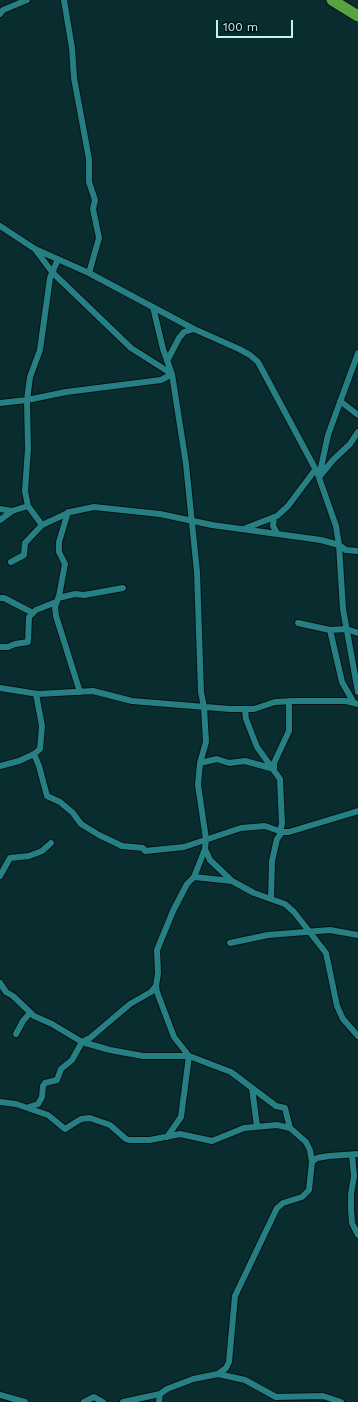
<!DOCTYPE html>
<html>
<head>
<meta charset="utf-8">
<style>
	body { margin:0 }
	#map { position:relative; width:358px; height:1402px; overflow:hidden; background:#092d2f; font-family:"Work Sans",sans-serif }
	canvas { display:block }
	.scale { position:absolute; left:216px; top:20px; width:77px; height:18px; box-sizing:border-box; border:2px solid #c1f3f4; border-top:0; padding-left:5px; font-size:12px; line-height:14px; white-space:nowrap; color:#c1f3f4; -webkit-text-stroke:3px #001415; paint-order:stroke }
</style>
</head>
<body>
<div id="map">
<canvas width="358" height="1402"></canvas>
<div class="scale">100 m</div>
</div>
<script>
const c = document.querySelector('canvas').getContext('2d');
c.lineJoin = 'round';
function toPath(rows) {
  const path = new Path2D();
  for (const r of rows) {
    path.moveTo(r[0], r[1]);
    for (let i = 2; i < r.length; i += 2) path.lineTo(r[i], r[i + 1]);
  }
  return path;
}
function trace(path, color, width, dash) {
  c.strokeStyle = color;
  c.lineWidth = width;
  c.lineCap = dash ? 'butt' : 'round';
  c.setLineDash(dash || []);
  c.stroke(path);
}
const street = toPath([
	[64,0,72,48,74,78,89,159,89,182,95,200,93,209,99,238,89,273],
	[0,14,3,10,27,0],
	[0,226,35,249,89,273,194,329,239,349,250,355,258,362,317,472,336,526,339,545,343,609,358,692],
	[35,249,52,272,131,348,172,374,186,464,197,572,201,692,204,707,206,742,200,763,198,785,206,839,205,849,194,877,187,884,173,911,157,950,158,973,156,986,157,992,174,1037,189,1056,231,1072,276,1106,285,1108,290,1128,306,1142,310,1150,312,1162],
	[167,361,179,338,184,332,194,329],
	[340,401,358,415],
	[0,403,27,400,66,392,161,380,172,374,163,349,153,307],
	[320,476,333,460,350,444,358,432],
	[319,477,328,435,358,353],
	[0,509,12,511,28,506],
	[68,512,59,542,59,552,65,564,59,596,55,607,56,616,80,692],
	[274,517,273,526,277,533],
	[0,520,12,511],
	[42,525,28,506,25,491,28,449,27,400,30,377,40,350,50,278,58,259],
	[246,528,277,516,288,506,315,470],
	[11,562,24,555,25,543,42,525,70,512,94,507,160,514,212,525,321,540,339,545,346,550,358,551],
	[0,598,4,598,33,613],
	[58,598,75,594,84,595,123,588],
	[298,623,330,630,346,629,358,633],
	[330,630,342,682,354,703],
	[0,647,8,647,15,644,28,642,29,617,36,610,56,602],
	[0,688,38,694,93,691,132,701,230,709,254,709,275,702,294,701,346,701,358,704],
	[245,709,246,719,257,747,280,779,282,824,280,831],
	[34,754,39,766,47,796,60,802,73,813,81,824,99,835,122,846,143,848,145,851,184,847,241,828,265,826,282,832,289,832,358,811],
	[200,763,217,759,229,763,245,761,274,769,274,763,289,731,289,701],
	[0,766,19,761,34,754,40,749,42,726,36,694],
	[205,849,210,860,232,881,254,893,285,904,294,912,326,953,337,1006,343,1019,358,1036],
	[0,876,10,858,29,856,42,851,51,843],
	[194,877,232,881],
	[271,898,272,861,277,839,282,832],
	[230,943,268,935,330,930,358,935],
	[0,983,6,992,13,996,34,1016,52,1024,82,1042,110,1050,143,1056,189,1056,181,1117,167,1137],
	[16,1034,23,1021,30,1013],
	[252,1088,257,1126],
	[0,1102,16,1104,48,1115,65,1129,81,1119,90,1118,110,1125,126,1139,129,1140,150,1140,180,1134,212,1141,244,1128,277,1125,290,1128],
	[29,1107,38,1104,42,1097,43,1086,45,1083,57,1080,61,1069,72,1060,82,1042,90,1038,130,1004,151,992,156,986],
	[352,1155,354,1176,351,1194,351,1209,352,1223,358,1235],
	[218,1374,245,1380,276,1397,323,1396,341,1402],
	[0,1395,25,1402],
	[84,1402,94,1397,103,1402],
	[123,1402,160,1394],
	[159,1402,160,1394,167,1389,193,1379,218,1374,226,1368,229,1362,235,1296,277,1208,283,1203,302,1197,309,1190,312,1162,317,1158,329,1156,358,1154]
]);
const highway = toPath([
	[332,0,358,16]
]);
trace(street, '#051314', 8);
trace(highway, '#051314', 13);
trace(street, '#267f82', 6);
trace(highway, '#59a33f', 11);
</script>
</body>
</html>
